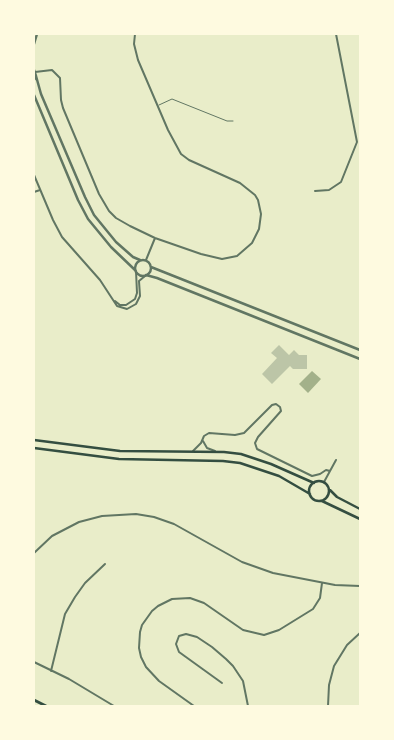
<!DOCTYPE html>
<html>
<head>
<meta charset="utf-8">
<style>
	body { margin:0 }
	#map { position:relative; width:394px; height:740px; overflow:hidden; background:#e9edc9; font-family:"Crimson Pro",serif }
	canvas { display:block }
	.frame { position:absolute; inset:0; border:35px solid #fefae0; pointer-events:none }
</style>
</head>
<body>
<div id="map">
<canvas width="394" height="740"></canvas>
<div class="frame"></div>
</div>
<script>
const c = document.querySelector('canvas').getContext('2d');
c.lineJoin = 'round';
function fillPath(path, color) {
  c.fillStyle = color;
  c.fill(path, 'evenodd');
}
function toPath(rows) {
  const path = new Path2D();
  for (const r of rows) {
    if (r.length === 3) {
      path.moveTo(r[0] + r[2], r[1]);
      path.arc(r[0], r[1], r[2], 0, 2 * Math.PI);
      continue;
    }
    path.moveTo(r[0], r[1]);
    for (let i = 2; i < r.length; i += 2) path.lineTo(r[i], r[i + 1]);
  }
  return path;
}
function trace(path, color, width, dash) {
  c.strokeStyle = color;
  c.lineWidth = width;
  c.lineCap = dash ? 'butt' : 'round';
  c.setLineDash(dash || []);
  c.stroke(path);
}
const water = toPath([
	[312,371,321,379,308,393,299,384]
]);
const building = toPath([
	[279,345,289,355,294,350,299,355,307,355,307,369,293,369,290,366,272,384,262,374,277,358,271,353]
]);
const pedestrian = toPath([
	[159,105,172,99,227,121,233,121]
]);
const minor = toPath([
	[35,72,52,70,60,78,61,100,63,108,99,194,109,211,116,218,130,226,155,238,201,254,222,259,237,256,252,243,259,229,261,214,258,200,255,195,240,183,189,160,181,154,168,130,138,60,134,44,135,34],
	[34,175,53,220,62,237,100,280,117,306,127,309,136,304,140,296,139,281,145,276],
	[315,191,329,190,341,182,357,142,336,34],
	[34,192,40,190],
	[146,260,155,238],
	[115,301,120,305,126,305,135,299,137,293,136,271],
	[203,441,207,448,215,451],
	[193,451,201,443,204,436,209,433,235,435,244,433,272,405,276,404,280,407,281,411,258,437,255,443,257,449,312,476,320,474,326,470,330,471],
	[324,482,336,460],
	[34,553,52,536,79,522,102,516,136,514,154,517,174,524,242,562,273,573,335,585,360,586],
	[34,662,69,679,114,706],
	[51,671,65,614,75,597,85,583,105,564],
	[222,683,179,652,176,644,179,636,186,634,197,637,212,647,226,659,233,666,243,681,248,706],
	[194,706,159,681,146,667,141,657,139,648,140,632,142,625,152,611,158,606,172,599,190,598,204,603,243,630,264,635,279,630,313,609,320,598,322,583],
	[328,706,329,685,334,666,347,645,360,633]
]);
const tertiary = toPath([
	[34,44,37,34],
	[34,70,36,76,34,80],
	[36,76,41,94,85,197,94,215,116,242,133,257,140,260],
	[34,95,78,200,88,219,111,247,135,270],
	[143,268,8],
	[151,267,360,350],
	[146,275,157,278,360,359]
]);
const secondary = toPath([
	[34,440,120,451,224,452,241,454,271,464,314,483],
	[34,448,119,459,223,461,240,463,279,476,310,494],
	[319,491,10],
	[330,490,337,497,360,509],
	[322,501,360,519]
]);
const primary = toPath([
	[34,700,46,706]
]);
fillPath(water, '#a3b18a');
fillPath(building, '#bcc5a7');
trace(pedestrian, '#617663', 1);
trace(minor, '#617663', 2);
trace(tertiary, '#617663', 2.5);
trace(secondary, '#344e41', 2.5);
trace(primary, '#344e41', 3);
</script>
</body>
</html>
